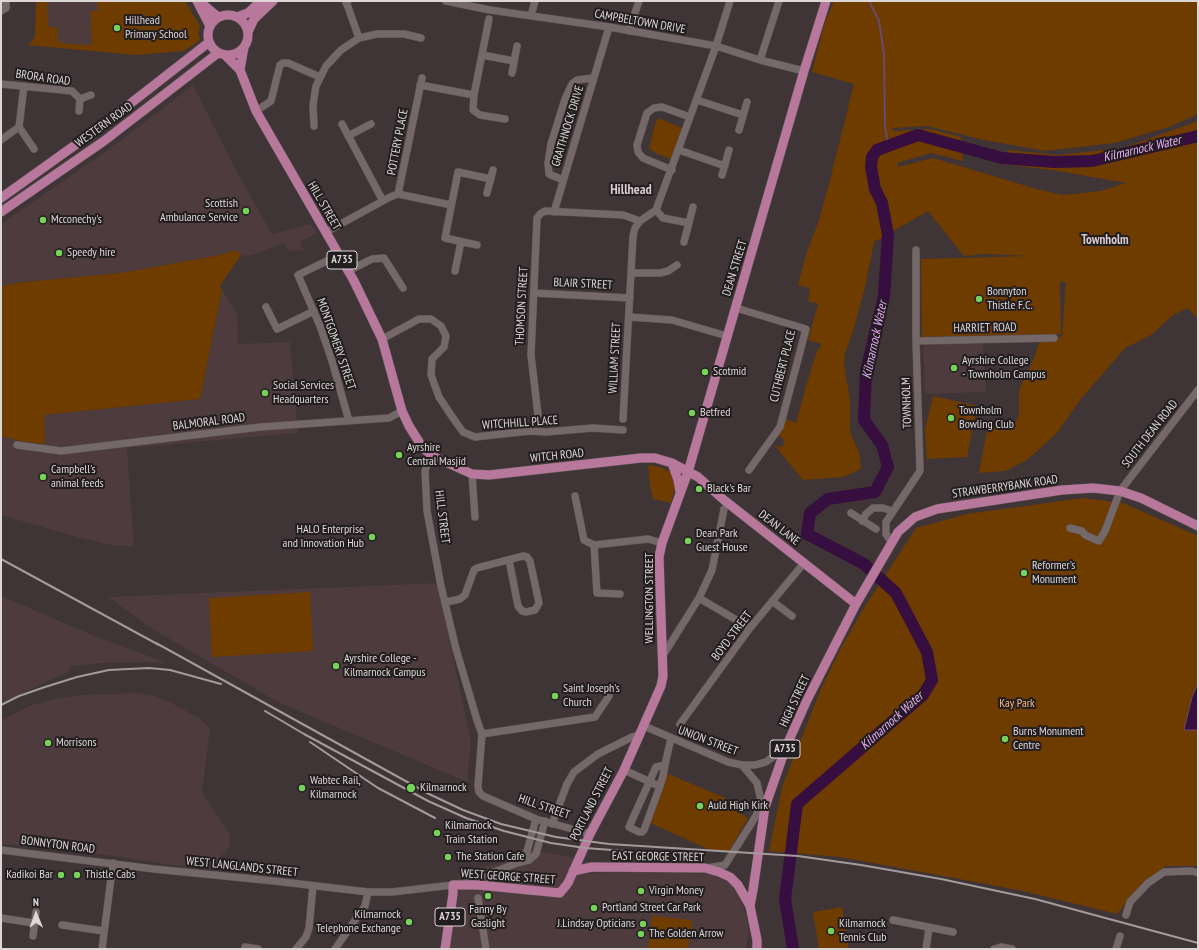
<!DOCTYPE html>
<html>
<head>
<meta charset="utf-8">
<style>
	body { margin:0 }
	#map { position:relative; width:1199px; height:950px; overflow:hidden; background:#3f3436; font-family:"PT Sans Narrow",sans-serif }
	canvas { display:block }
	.frame { position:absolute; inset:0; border:2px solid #ded7d8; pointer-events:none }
	.north { position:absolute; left:16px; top:894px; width:40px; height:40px; -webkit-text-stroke:3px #221d1e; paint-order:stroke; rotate:359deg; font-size:11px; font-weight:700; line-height:16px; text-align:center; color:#ded7d8 }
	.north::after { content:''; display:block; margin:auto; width:14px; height:18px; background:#ded7d8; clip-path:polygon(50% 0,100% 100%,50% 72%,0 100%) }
</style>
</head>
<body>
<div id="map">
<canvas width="1199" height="950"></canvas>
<div class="frame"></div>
<div class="north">N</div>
</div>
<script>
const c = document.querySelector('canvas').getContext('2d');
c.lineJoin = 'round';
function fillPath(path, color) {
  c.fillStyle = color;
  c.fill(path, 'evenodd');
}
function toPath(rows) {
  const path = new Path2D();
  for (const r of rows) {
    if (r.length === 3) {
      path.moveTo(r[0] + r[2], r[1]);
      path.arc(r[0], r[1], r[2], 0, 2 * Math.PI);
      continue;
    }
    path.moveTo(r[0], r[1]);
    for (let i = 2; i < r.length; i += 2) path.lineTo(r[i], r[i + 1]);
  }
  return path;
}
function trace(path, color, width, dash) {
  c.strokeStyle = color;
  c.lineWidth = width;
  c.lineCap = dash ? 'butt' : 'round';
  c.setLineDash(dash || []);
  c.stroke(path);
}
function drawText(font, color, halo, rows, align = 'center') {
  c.font = font + ' "PT Sans Narrow",sans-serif';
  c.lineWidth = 4;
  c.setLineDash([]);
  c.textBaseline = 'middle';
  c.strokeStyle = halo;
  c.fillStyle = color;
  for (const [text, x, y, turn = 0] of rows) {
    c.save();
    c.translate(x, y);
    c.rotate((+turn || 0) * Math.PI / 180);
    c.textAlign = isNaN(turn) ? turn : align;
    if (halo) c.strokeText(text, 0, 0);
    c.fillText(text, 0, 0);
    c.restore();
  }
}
const built = toPath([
	[36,1,185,1,200,26,198,33,200,40,184,51,135,55,28,45,35,37],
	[193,85,236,170,272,234,311,224,317,233,300,242,304,250,289,251,284,244,278,245,256,254,247,256,241,255,236,250,220,255,121,273,23,282,1,286,1,224,108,150],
	[222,290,237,313,238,344,290,342,298,433,127,448,134,546,115,546,77,537,1,515,1,436,24,442,44,444,44,415,200,399],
	[923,344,983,344,986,392,925,394],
	[437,583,471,741,467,782,280,703,154,630,108,597],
	[1,596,92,635,167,663,141,662,101,663,71,666,70,671,1,703],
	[137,693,154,696,171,703,201,719,210,729,202,792,230,834,230,846,227,851,219,858,219,869,185,867,99,854,1,844,1,720,32,705,53,699,82,695],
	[519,848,572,857,580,874,636,872,716,874,734,885,746,914,749,931,746,949,444,949,460,872,508,861]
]);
const green = toPath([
	[36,1,62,1,47,2,48,27,57,27,58,41,68,44,92,45,90,11,98,11,97,1,185,1,200,26,198,33,200,40,184,51,135,55,28,45,35,37],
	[834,1,1198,1,1198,114,1169,127,1114,143,1045,151,984,140,927,126,893,128,891,115,893,131,930,129,961,137,963,161,931,153,897,163,898,167,933,158,1040,190,1063,195,1101,191,1126,183,1058,171,1003,164,1008,150,1058,155,1123,148,1198,121,1198,319,1188,308,1173,315,1151,335,1125,348,1080,400,1057,433,1027,460,1005,471,979,473,989,420,1000,425,1013,426,1019,416,1019,390,1035,356,1040,338,1062,337,1066,282,1060,282,1061,334,922,337,921,259,1031,256,985,254,964,256,928,211,874,242,865,287,853,331,845,353,844,364,850,401,850,431,859,453,861,469,843,477,803,480,775,446,782,447,785,440,779,436,779,432,786,419,796,423,811,369,818,349,820,349,821,344,808,340,818,304,808,301,810,288,798,285,807,251,818,223,830,180,854,84,812,72,824,25],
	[658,119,661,119,682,128,671,159,655,153,649,148,656,121],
	[236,250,241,255,220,286,222,290,200,399,44,415,45,444,24,442,1,436,1,286,23,282,121,273,220,255],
	[933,396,977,406,967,457,927,459,925,430],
	[648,465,660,467,670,472,674,481,675,486,671,503,653,499,650,485],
	[1083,498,1123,503,1198,536,1198,866,1166,866,1143,882,1117,914,1023,891,949,877,840,857,769,851,783,784,821,689,841,648,864,608,916,528,967,514],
	[310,592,313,651,212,657,209,598],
	[666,773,737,803,734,810,748,818,729,851,710,850,648,822],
	[842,907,849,949,819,949,813,912],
	[652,916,692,920,688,949,648,949]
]);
const water = toPath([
	[1198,683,1198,730,1184,730,1192,697,1198,683]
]);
const stream = toPath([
	[869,1,879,21,884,54,885,126,888,146]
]);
const river = toPath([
	[793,949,785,899,797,804,923,695,932,680,927,652,896,593,864,564,807,534,810,513,828,499,875,492,888,467,882,445,864,420,866,371,884,296,888,235,882,203,875,189,871,167,872,157,877,150,918,135,1002,158,1054,162,1092,161,1198,136]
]);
const minor = toPath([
	[348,1,346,3,348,7,359,38],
	[446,1,490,10,609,27,716,46,760,60,804,71],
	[1,11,6,8,6,1],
	[531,16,535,1],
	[489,19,474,95,473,110,480,115,505,119],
	[629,31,639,1],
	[482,55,514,61],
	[760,60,779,1],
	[512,73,517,46],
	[1,84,72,91,80,99,91,95],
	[420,85,474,95],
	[697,100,743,115],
	[79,111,80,99],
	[256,111,271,101,280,65,283,63,288,63,320,77],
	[342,124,383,201],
	[314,126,313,105,316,86,326,66,341,50,359,38,377,34,404,34,421,38],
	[19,127,34,149],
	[739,130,747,102],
	[348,136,371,124],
	[1,140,19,127,24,86],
	[679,150,725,166],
	[672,170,643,158,638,152,637,145,647,113,654,108,662,107,690,117],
	[722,175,729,150],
	[563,180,549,174,548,163,551,144,565,99,572,84,577,80,593,78],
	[487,193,493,170],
	[398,194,422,78],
	[656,210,663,218,689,223],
	[554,212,609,27],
	[326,232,390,197,398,194,451,205],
	[684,242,693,207],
	[477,245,445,238,458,172,491,179],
	[339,255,298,275,320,326,332,361,349,421],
	[348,271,372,259,384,258,403,288],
	[455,271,461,242],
	[631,273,660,273,668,271,677,265],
	[534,293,630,298],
	[266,307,277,329,314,311],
	[736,308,806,329,780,427,749,470],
	[629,317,672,320,727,336],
	[382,339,419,319,431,319,441,326,446,336,444,347,432,359,431,375,439,397,453,418,463,432,475,437,530,431,546,432,593,428,623,430],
	[916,341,1054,338],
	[538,415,531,355,537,218,540,214,545,211,623,215,640,221],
	[623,419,633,236,635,228,640,221,656,210,716,46,730,1],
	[17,445,61,451,260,427,389,418,402,411],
	[430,455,425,471,427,511,441,586,456,649,477,720,482,734,478,786,479,792,483,796,536,819,590,834],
	[472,474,475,517],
	[575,496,584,540,594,545,648,539,662,543],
	[851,513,876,529],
	[862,521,866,514,873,508,883,508,892,511],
	[1070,528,1082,531,1085,535,1099,541,1105,531,1120,491,1198,390],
	[892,543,886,534,886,522,920,471,916,341,916,250],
	[594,545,597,593,620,594],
	[699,598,750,628],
	[772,601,792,616],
	[446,602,460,599,465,595,474,570,477,568,523,556,527,557,530,561,539,603,535,610,526,612,522,611,518,606,509,560],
	[662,657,699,598,712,570,724,509],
	[680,724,750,628,804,563],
	[644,726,728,762,742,765,755,765,766,762,786,747],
	[482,734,595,717,609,696],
	[665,765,656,767,629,827,639,832,642,832,644,830,660,786,663,776,665,765,671,738],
	[624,770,659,786],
	[552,824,567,784,574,772,598,754,632,737,640,735],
	[1,850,154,869,274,881,368,892,392,892,453,885],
	[518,862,526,855,536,819],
	[707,868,725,865,756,816,761,801,757,783,742,765],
	[464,884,477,877,497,871],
	[492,886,490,881,493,875,497,871,517,863,529,860,536,854,545,821],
	[478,898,486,949],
	[1126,915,1130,902,1148,883,1164,872,1192,871,1198,873],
	[1,918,34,923],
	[893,920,953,932],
	[62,925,104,931],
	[33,936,36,912],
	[245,947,258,949],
	[102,949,113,863],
	[296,949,306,937,309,928,313,886],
	[335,949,365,906,368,892],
	[926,949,929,928],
	[994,949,1001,947,1012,949],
	[1116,949,1120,936]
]);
const major = toPath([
	[197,1,210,26],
	[199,1,218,17],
	[228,35,20],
	[237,17,248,13,261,1],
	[248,32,254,19,273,1],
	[225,55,240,70,256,111,354,281,382,339,402,411,409,426,421,445,430,455,472,474,489,475,641,458,655,458,672,463,698,477,724,500,856,604],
	[240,70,244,47],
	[1,198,99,128,208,43],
	[1,212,104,141,218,53],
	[672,463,678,480,680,492],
	[573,871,592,867,705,868,719,872,730,877,738,885,750,906,757,940,757,949],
	[750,906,753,890,765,807,786,747,807,700,856,604,898,532,915,517,937,509,1062,490,1093,488,1120,491,1141,498,1198,526],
	[445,949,453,894,453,885,478,885,560,893,568,883,590,834,624,770,661,686,663,676,659,557,662,543,688,472,804,71,826,1]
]);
const rail = toPath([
	[1,559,159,645],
	[156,643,429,794,463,810,501,824,556,837,609,844,798,856,861,865,941,879,1035,899,1198,943],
	[1,705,19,696,45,687,77,677,109,670,149,668,170,670,221,684],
	[265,711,304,734,428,801,466,818,504,831,551,843,585,848,626,851],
	[310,742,378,788,435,818]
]);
const markers = [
	[117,28,4,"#77d259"],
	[246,211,4,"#77d259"],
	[43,220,4,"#77d259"],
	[59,253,4,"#77d259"],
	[979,299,4,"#77d259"],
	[954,368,4,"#77d259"],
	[705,372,4,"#77d259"],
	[265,393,4,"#77d259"],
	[692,413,4,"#77d259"],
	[951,418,4,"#77d259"],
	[399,455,4,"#77d259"],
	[43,477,4,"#77d259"],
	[699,489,4,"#77d259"],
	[372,537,4,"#77d259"],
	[688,541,4,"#77d259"],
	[1024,573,4,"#77d259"],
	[336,666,4,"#77d259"],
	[555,696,4,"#77d259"],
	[1005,739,4,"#77d259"],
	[48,743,4,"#77d259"],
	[302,788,4,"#77d259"],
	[411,788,5,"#77d259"],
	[700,806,4,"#77d259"],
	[437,833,4,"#77d259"],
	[448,857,4,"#77d259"],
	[61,875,4,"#77d259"],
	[77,875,4,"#77d259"],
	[641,891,4,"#77d259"],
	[488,896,4,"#77d259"],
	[594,908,4,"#77d259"],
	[409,922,4,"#77d259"],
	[643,924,4,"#77d259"],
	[831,931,4,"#77d259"],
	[641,934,4,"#77d259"]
];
const shields = [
	[342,260,30],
	[785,749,30],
	[450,917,30]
];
const shieldNames = [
	["A735",342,260],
	["A735",785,749],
	["A735",450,917]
];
const poiNames = [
	["Hillhead",125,21],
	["Primary School",125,35],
	["Scottish",238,204,"right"],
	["Ambulance Service",238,218,"right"],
	["Mcconechy's",51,220],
	["Speedy hire",67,253],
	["Bonnyton",987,292],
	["Thistle F.C.",987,306],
	["Ayrshire College",962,361],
	["- Townholm Campus",962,375],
	["Scotmid",713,372],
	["Social Services",273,386],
	["Headquarters",273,400],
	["Townholm",959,411],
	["Bowling Club",959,425],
	["Betfred",700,413],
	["Ayrshire",407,448],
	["Central Masjid",407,462],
	["Campbell's",51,470],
	["animal feeds",51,484],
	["Black's Bar",707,489],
	["HALO Enterprise",364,530,"right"],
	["and Innovation Hub",364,544,"right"],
	["Dean Park",696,534],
	["Guest House",696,548],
	["Reformer's",1032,566],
	["Monument",1032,580],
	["Ayrshire College -",344,659],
	["Kilmarnock Campus",344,673],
	["Saint Joseph's",563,689],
	["Church",563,703],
	["Burns Monument",1013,732],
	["Centre",1013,746],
	["Morrisons",56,743],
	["Wabtec Rail,",310,781],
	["Kilmarnock",310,795],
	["Kilmarnock",420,788],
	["Auld High Kirk",708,806],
	["Kilmarnock",445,826],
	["Train Station",445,840],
	["The Station Cafe",456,857],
	["Kadikoi Bar",53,875,"right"],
	["Thistle Cabs",85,875],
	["Virgin Money",649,891],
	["Portland Street Car Park",602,908],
	["Fanny By",488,910,"center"],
	["Gaslight",488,924,"center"],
	["Kilmarnock",401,915,"right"],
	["Telephone Exchange",401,929,"right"],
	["J.Lindsay Opticians",635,924,"right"],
	["Kilmarnock",839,924],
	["Tennis Club",839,938],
	["The Golden Arrow",649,934]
];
const streetNames = [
	["CAMPBELTOWN DRIVE",640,22,10],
	["BRORA ROAD",43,78,8],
	["WESTERN ROAD",104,125,-36],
	["GRAITHNOCK DRIVE",568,126,-73],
	["POTTERY PLACE",398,142,-79],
	["HILL STREET",324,206,60],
	["DEAN STREET",735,268,-73],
	["BLAIR STREET",583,284,3],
	["THOMSON STREET",522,306,-87],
	["HARRIET ROAD",985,328,-1],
	["MONTGOMERY STREET",336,344,71],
	["WILLIAM STREET",615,358,-87],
	["CUTHBERT PLACE",783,366,-76],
	["TOWNHOLM",907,403,-92],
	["BALMORAL ROAD",209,422,-7],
	["WITCHHILL PLACE",520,423,-4],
	["SOUTH DEAN ROAD",1150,434,-52],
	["WITCH ROAD",557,456,-6],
	["STRAWBERRYBANK ROAD",1005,487,-8],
	["HILL STREET",442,517,83],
	["DEAN LANE",779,528,38],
	["WELLINGTON STREET",650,598,-90],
	["BOYD STREET",732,636,-53],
	["HIGH STREET",795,701,-65],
	["UNION STREET",708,741,21],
	["PORTLAND STREET",592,804,-63],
	["HILL STREET",544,807,19],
	["BONNYTON ROAD",58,845,7],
	["EAST GEORGE STREET",658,857,1],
	["WEST LANGLANDS STREET",242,867,6],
	["WEST GEORGE STREET",508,877,4]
];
const parkNames = [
	["Kay Park",1017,704]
];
const waterNames = [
	["Kilmarnock Water",1142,149,-13],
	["Kilmarnock Water",875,340,-78],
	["Kilmarnock Water",892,721,-42]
];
const neighbourhoodNames = [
	["Townholm",1105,240]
];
const quarterNames = [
	["Hillhead",631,190]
];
fillPath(built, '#4d3b3d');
fillPath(green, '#6f3c00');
fillPath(water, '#370e40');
trace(water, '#694a6e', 1);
trace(stream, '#694a6e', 2);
trace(river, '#370e40', 12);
trace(minor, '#5a5051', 8);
trace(major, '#5a5051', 10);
trace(minor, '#746869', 7);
trace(major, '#b7789b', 9);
trace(rail, '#a49b9d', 2);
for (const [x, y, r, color] of markers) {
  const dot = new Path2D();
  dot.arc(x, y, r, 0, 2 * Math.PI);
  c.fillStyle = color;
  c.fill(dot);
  trace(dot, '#221d1e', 1.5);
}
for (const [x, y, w] of shields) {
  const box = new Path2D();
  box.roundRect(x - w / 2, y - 9, w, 18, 3);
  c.fillStyle = '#221d1e';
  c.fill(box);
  trace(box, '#ded7d8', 1);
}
drawText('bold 11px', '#ded7d8', null, shieldNames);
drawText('12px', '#ded7d8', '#221d1e', poiNames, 'left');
drawText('12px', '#ded7d8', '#221d1e', streetNames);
drawText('12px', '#f8b982', '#221d1e', parkNames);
drawText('italic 13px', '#eaabfa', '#221d1e', waterNames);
drawText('bold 13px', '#d8cacc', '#221d1e', neighbourhoodNames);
drawText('bold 14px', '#d8cacc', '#221d1e', quarterNames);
</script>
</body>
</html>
